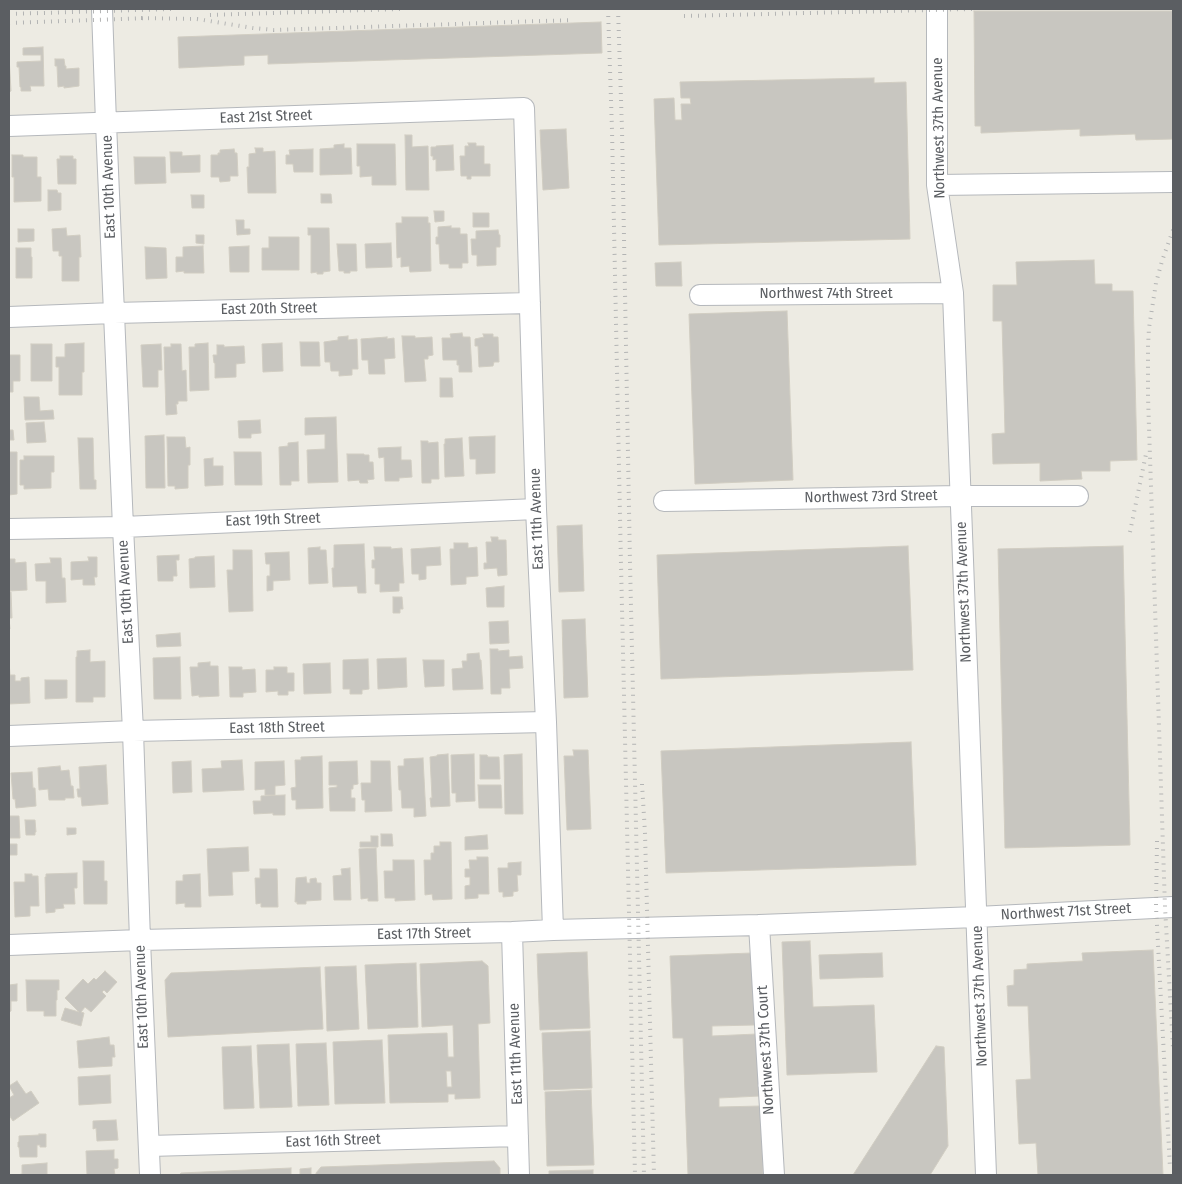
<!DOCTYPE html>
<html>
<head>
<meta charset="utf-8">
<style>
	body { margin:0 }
	#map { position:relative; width:1182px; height:1184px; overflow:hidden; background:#edebe3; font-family:"Fira Sans Condensed",sans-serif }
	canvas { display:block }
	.frame { position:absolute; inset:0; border:10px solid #5b5e62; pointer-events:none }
</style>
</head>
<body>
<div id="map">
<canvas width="1182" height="1184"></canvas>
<div class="frame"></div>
</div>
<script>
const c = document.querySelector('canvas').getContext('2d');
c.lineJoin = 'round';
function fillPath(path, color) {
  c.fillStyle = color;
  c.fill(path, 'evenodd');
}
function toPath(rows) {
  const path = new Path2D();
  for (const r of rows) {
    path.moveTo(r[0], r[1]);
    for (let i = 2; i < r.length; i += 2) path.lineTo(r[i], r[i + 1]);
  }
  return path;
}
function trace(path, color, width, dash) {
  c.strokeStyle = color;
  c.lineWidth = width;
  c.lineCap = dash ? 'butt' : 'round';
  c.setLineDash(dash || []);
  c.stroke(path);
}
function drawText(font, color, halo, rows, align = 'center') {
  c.font = font + ' "Fira Sans Condensed",sans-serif';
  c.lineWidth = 4.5;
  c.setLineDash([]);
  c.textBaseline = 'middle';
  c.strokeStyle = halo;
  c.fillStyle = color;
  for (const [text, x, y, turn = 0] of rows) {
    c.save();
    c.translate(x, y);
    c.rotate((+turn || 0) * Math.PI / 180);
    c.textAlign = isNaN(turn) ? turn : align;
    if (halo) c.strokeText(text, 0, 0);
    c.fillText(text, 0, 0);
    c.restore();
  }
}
const building = toPath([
	[974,11,1173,11,1173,139,1136,140,1135,134,1080,136,1080,129,981,133,981,126,975,126,974,11],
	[601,22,602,53,268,64,268,55,244,56,244,65,179,68,178,37,601,22],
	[43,47,44,86,30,86,31,91,21,91,21,87,20,87,19,67,17,67,17,62,41,61,41,55,23,55,23,48,43,47],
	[9,56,11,91,9,92,9,56],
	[55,59,64,59,65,66,66,66,66,69,79,68,79,86,64,88,64,86,58,87,57,66,55,66,55,59],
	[874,78,874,83,906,82,910,239,659,245,654,99,674,98,675,120,682,120,681,104,691,104,690,98,681,98,680,82,874,78],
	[566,129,569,188,543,190,540,130,566,129],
	[405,135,412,135,412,147,428,146,429,190,406,190,405,135],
	[468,143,476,143,476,146,484,146,484,164,490,164,490,176,471,176,471,179,467,179,467,176,461,176,460,156,465,156,465,146,469,146,468,143],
	[344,144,344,148,351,148,352,174,320,175,320,149,334,148,334,145,344,144],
	[357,144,395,144,396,185,372,185,372,176,360,177,360,166,357,166,357,144],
	[453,145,454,170,436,171,436,159,433,160,433,156,431,156,431,147,436,147,436,146,453,145],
	[255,148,263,148,263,152,275,151,276,193,248,193,247,167,249,167,249,154,256,153,255,148],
	[234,149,235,153,237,153,238,176,230,176,230,181,220,182,219,177,211,177,211,155,218,155,218,153,220,153,220,150,234,149],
	[313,149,313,172,294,172,293,164,286,164,286,155,290,155,289,150,313,149],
	[170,152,182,152,182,156,200,155,200,172,171,173,170,152],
	[12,155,23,155,23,157,37,157,37,177,41,177,41,201,14,202,14,177,12,177,12,155],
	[60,156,73,156,73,159,76,159,76,184,58,184,57,159,60,159,60,156],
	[134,157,165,157,166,183,135,184,134,157],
	[48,190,57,190,58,193,61,193,61,210,48,211,48,190],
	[321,194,331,194,332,203,321,203,321,194],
	[191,195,204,195,204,208,192,208,191,195],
	[434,211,444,211,444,221,435,222,434,211],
	[473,213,489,213,489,227,473,227,473,213],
	[402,217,428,217,428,223,430,223,431,271,410,272,409,266,401,267,401,257,397,258,396,223,402,223,402,217],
	[236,220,244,220,244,229,250,229,250,234,237,235,236,220],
	[451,226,451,228,460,228,460,234,467,234,468,263,462,263,462,268,449,268,449,264,440,264,439,244,436,244,436,237,438,237,438,227,451,226],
	[66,228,67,236,80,235,81,257,79,257,79,281,62,281,62,256,59,256,59,251,53,251,52,229,66,228],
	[308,228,329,228,330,271,323,272,323,274,317,274,317,272,311,273,311,235,308,235,308,228],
	[18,229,34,229,34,241,18,242,18,229],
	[498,230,499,235,500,235,500,247,496,247,496,265,477,266,477,255,472,255,471,239,476,239,476,231,498,230],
	[196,235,204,235,204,244,196,243,196,235],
	[269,237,299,237,299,270,262,270,262,248,269,248,269,237],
	[391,243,392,267,366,268,365,244,391,243],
	[337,244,356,244,357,271,350,271,350,273,344,273,344,271,339,271,337,244],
	[203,246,204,273,184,273,184,271,176,272,176,257,183,257,183,247,203,246],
	[249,246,249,272,230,272,229,247,249,246],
	[145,247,166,248,167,278,146,279,145,247],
	[16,248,31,248,31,257,32,257,32,278,16,278,16,248],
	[1094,260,1095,284,1112,284,1112,291,1133,291,1137,460,1110,461,1110,471,1081,471,1082,479,1040,481,1040,463,993,464,992,434,1005,433,1002,321,993,321,993,285,1017,285,1016,262,1094,260],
	[681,262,682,286,656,286,655,263,681,262],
	[787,311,793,480,695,484,689,314,787,311],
	[462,333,463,337,470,337,472,372,459,372,459,365,457,365,457,360,443,360,442,338,451,338,450,334,462,333],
	[483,334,493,334,493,337,498,337,499,362,494,362,493,366,479,367,478,346,475,346,475,339,484,337,483,334],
	[348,336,348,340,357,339,358,369,352,369,352,375,339,376,339,371,331,371,330,362,325,362,324,342,338,340,338,337,348,336],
	[402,336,415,336,415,338,432,337,433,355,428,356,428,359,424,359,426,381,405,382,402,336],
	[387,337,387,339,394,338,395,358,384,359,385,374,369,374,368,360,362,360,361,339,387,337],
	[300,342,319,342,320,366,301,366,300,342],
	[84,343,84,372,82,372,82,395,59,395,59,367,56,367,56,357,65,357,65,344,84,343],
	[208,343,209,390,190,391,189,347,195,347,195,344,208,343],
	[282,343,283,371,263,372,262,344,282,343],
	[31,344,52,344,52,381,31,381,31,344],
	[161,344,162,370,158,370,158,387,143,387,141,345,161,344],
	[171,344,181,344,182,371,186,370,187,401,178,401,178,404,176,404,177,414,166,415,164,347,171,347,171,344],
	[217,345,224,345,224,347,244,346,245,363,236,364,236,377,215,378,215,363,214,363,213,355,217,355,217,345],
	[9,355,20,355,20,381,13,381,13,392,9,392,9,355],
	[440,378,452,378,453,397,440,397,440,378],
	[24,397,39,397,40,411,53,410,54,419,25,420,24,397],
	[336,417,338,482,308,483,307,450,325,449,325,434,305,435,305,418,336,417],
	[260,420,261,433,251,434,251,438,239,438,238,421,260,420],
	[44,422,46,442,27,443,26,423,44,422],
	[9,430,13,430,14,440,9,440,9,430],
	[164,435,165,488,146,488,145,436,164,435],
	[495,436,495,473,476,474,476,459,470,459,469,437,495,436],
	[167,437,185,437,186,448,190,447,190,465,188,465,188,488,175,489,175,486,168,486,167,437],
	[78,438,93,438,94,480,96,480,96,489,80,489,78,438],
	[462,438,464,476,445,477,444,444,445,444,445,439,462,438],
	[421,441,428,441,428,443,438,442,439,479,431,479,431,483,422,483,421,441],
	[298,442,299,481,291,481,291,485,280,485,279,447,288,446,288,443,298,442],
	[401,447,401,460,411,460,412,477,399,478,399,481,385,481,384,457,379,458,378,448,401,447],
	[9,452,17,452,17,494,9,495,9,452],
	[234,452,261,452,262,485,235,485,234,452],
	[347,454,364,454,364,455,369,455,369,462,373,462,374,479,367,480,368,483,360,483,359,480,348,481,347,454],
	[24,456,54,456,54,472,51,472,51,488,24,489,24,485,20,485,20,460,24,460,24,456],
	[213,458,213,466,223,466,223,485,205,486,204,459,213,458],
	[582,525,584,591,559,592,557,526,582,525],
	[491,537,498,537,498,540,506,540,507,575,498,576,497,568,484,569,484,563,487,563,486,542,492,542,491,537],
	[454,543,468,543,468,548,477,547,478,576,466,577,466,584,451,585,450,549,454,549,454,543],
	[364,544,366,593,358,593,357,586,333,587,332,568,334,568,334,545,364,544],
	[908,546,913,670,661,679,657,555,908,546],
	[1123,546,1130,845,1005,848,998,549,1123,546],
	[320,547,320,550,326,550,328,583,309,584,308,548,320,547],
	[374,547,391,547,391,549,402,548,404,583,399,583,399,591,380,592,380,584,375,584,375,568,372,568,372,560,375,560,374,547],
	[440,547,441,565,426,566,426,579,419,580,419,574,412,574,411,549,440,547],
	[233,550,252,550,253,611,229,612,227,570,233,570,233,550],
	[289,552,290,580,273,581,273,590,267,591,267,576,270,576,270,564,266,564,265,553,289,552],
	[179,555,179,560,176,560,177,576,173,576,173,581,158,581,157,556,179,555],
	[214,556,215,587,190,588,189,559,195,558,195,557,214,556],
	[88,557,97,557,97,577,94,577,95,585,83,585,83,579,71,580,71,562,89,561,88,557],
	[50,558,61,558,62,578,65,578,66,602,46,603,46,581,36,581,35,564,51,563,50,558],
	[9,559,15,559,15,563,26,562,27,590,9,591,9,559],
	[504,586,504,607,487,607,486,588,504,586],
	[9,592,11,592,12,618,9,618,10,629,9,629,9,592],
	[393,597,402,597,403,609,400,609,400,613,393,613,393,597],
	[585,619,588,697,564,698,562,620,585,619],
	[508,621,509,643,490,644,489,622,508,621],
	[180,633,181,646,157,647,156,635,180,633],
	[490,649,498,649,498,651,509,650,509,657,522,656,523,668,509,669,510,688,501,688,501,694,491,694,490,649],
	[90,650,90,662,105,661,105,697,93,697,93,702,76,702,76,657,77,657,77,651,90,650],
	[479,653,480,660,481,660,483,689,453,690,452,669,463,668,462,661,467,661,467,654,479,653],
	[180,657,181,699,154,699,153,658,180,657],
	[406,658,407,687,378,689,377,659,406,658],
	[368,659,369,689,362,690,362,694,350,694,350,689,343,689,343,660,368,659],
	[423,660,444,660,444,686,425,687,423,660],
	[9,661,10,675,15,675,15,681,21,681,21,678,29,677,30,703,9,704,9,661],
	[210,662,210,666,218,666,219,696,199,697,199,695,192,696,190,667,198,667,198,663,210,662],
	[330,663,331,693,304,694,303,664,330,663],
	[229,667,242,667,242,670,255,669,256,692,243,693,243,697,230,697,229,667],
	[274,667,287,667,287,673,294,673,294,691,288,691,288,695,278,695,278,691,266,692,266,670,274,670,274,667],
	[45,680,67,680,67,698,45,699,45,680],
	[911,742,916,865,666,873,661,751,911,742],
	[573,750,588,750,591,829,567,830,564,756,574,756,573,750],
	[448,754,450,806,431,807,430,798,432,798,430,757,437,756,437,755,448,754],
	[474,754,475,801,456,802,456,793,452,793,451,755,474,754],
	[522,754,523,814,505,814,504,755,522,754],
	[480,755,487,755,488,757,499,757,500,779,480,779,480,755],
	[322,756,323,808,296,809,296,800,292,800,291,788,296,787,295,760,301,760,301,757,322,756],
	[423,758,426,816,414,817,414,808,402,808,401,790,399,790,398,766,404,766,404,759,423,758],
	[242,760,244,790,203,792,202,769,222,768,221,761,242,760],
	[191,761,192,792,173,793,172,762,191,761],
	[284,761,285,785,275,786,275,795,265,795,265,789,255,790,255,762,284,761],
	[357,761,358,784,353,785,353,789,351,789,351,798,355,798,355,811,330,811,329,788,337,787,337,785,329,785,329,762,357,761],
	[371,761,390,761,392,811,365,812,365,800,362,800,361,783,371,783,371,761],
	[106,765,108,804,82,806,81,797,78,797,77,789,80,789,79,767,106,765],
	[60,766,61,771,69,770,71,786,73,786,74,798,65,798,65,800,49,800,48,789,39,790,38,768,60,766],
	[32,772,33,788,35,788,36,806,16,808,15,799,13,799,11,773,32,772],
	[478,785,501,785,502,808,479,808,478,785],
	[285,795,285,815,273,815,273,813,254,814,253,801,261,801,261,796,285,795],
	[9,816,19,816,20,838,9,838,9,816],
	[25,820,35,820,36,832,35,832,35,835,26,835,25,820],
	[67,828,76,828,76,834,67,835,67,828],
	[381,834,392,834,393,846,381,846,381,834],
	[487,835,488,849,465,850,465,837,487,835],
	[371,836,378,836,378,847,360,847,360,842,371,842,371,836],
	[440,842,451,842,452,899,433,900,432,894,425,895,424,860,431,860,431,853,434,853,434,846,440,846,440,842],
	[9,844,17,844,17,855,9,855,9,844],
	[248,847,249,871,232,872,233,895,209,896,207,849,248,847],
	[376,848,378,901,368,901,368,898,361,899,359,849,376,848],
	[477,857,488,857,489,894,478,894,478,898,465,899,465,886,470,885,470,877,465,877,465,869,470,869,469,860,477,860,477,857],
	[393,860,414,860,415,900,395,901,395,898,385,898,384,871,393,871,393,860],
	[83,861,104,861,104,881,107,881,107,904,84,904,83,861],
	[521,862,521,875,517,875,518,891,513,892,513,896,503,897,503,892,499,892,498,868,508,868,508,863,521,862],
	[350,868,351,900,334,900,333,876,342,875,341,869,350,868],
	[260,869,277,869,278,907,261,907,261,903,256,904,255,878,260,878,260,869],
	[77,873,77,888,74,888,75,904,63,904,64,908,55,909,55,912,46,913,45,877,46,877,46,874,77,873],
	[25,874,32,874,32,876,38,876,39,906,30,906,30,916,15,917,14,882,25,882,25,874],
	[200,874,201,907,185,907,185,903,176,904,176,881,183,881,183,875,200,874],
	[306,877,307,883,310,883,310,879,316,878,317,883,321,883,321,900,306,901,306,904,297,904,297,902,295,902,296,878,306,877],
	[810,941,813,1007,874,1005,877,1072,787,1075,782,942,810,941],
	[1153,950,1163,1175,1038,1175,1036,1143,1019,1144,1016,1080,1031,1079,1028,1006,1008,1006,1007,986,1014,985,1014,970,1027,969,1027,964,1083,961,1082,953,1153,950],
	[587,952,590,1028,540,1030,537,954,587,952],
	[752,953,755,1025,712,1026,712,1036,757,1034,760,1096,719,1098,719,1107,761,1106,763,1175,688,1175,683,1038,673,1038,670,956,752,953],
	[882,953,883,977,820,979,819,955,882,953],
	[482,961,488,966,490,1023,478,1024,480,1098,455,1099,455,1094,448,1094,448,1102,390,1103,388,1035,447,1033,448,1057,454,1057,453,1025,422,1027,420,964,482,961],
	[446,1071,451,1071,452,1087,447,1087,446,1071],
	[416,963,418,1027,368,1029,365,965,416,963],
	[356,966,359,1029,327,1031,325,967,356,966],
	[320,967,323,1029,168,1037,165,980,171,973,320,967],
	[105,971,117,982,107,993,104,990,102,992,106,996,91,1012,85,1007,81,1012,84,1013,81,1026,61,1020,65,1008,79,1012,65,998,83,979,88,984,94,978,96,980,105,971],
	[26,980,59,980,59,990,57,990,57,1000,56,1000,56,1016,44,1016,44,1011,27,1011,26,980],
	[17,984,17,1001,11,1001,11,1011,9,1012,9,985,17,984],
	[590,1031,592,1088,544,1090,542,1033,590,1031],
	[109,1037,110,1045,114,1045,115,1057,112,1057,112,1066,79,1068,77,1041,109,1037],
	[382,1040,385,1103,335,1104,333,1042,382,1040],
	[326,1043,329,1105,298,1106,296,1044,326,1043],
	[289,1044,292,1107,260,1108,257,1045,289,1044],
	[251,1046,254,1108,224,1109,222,1047,251,1046],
	[936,1046,944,1047,948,1146,930,1175,853,1175,936,1046],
	[110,1075,111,1103,79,1105,78,1077,110,1075],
	[17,1081,26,1094,31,1091,39,1103,13,1121,9,1115,9,1098,14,1095,9,1086,17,1081],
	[591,1090,594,1165,547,1166,545,1092,591,1090],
	[116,1120,118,1140,97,1141,96,1128,93,1129,93,1121,116,1120],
	[39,1134,46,1134,46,1147,40,1147,40,1145,37,1145,37,1157,20,1157,19,1147,18,1147,18,1142,19,1142,19,1136,39,1135,39,1134],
	[114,1150,114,1159,118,1159,118,1168,114,1169,115,1175,87,1175,86,1151,114,1150],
	[494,1161,500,1168,500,1175,316,1175,316,1173,321,1167,494,1161],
	[47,1163,47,1175,17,1175,22,1174,22,1165,47,1163],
	[291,1168,291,1175,179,1175,181,1173,291,1168],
	[311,1168,311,1175,300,1175,300,1169,311,1168],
	[593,1170,593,1175,549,1175,549,1171,593,1170]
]);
const minor = toPath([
	[102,9,106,123,123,527,133,731,140,940,150,1175],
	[937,9,937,185,953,293,986,1175],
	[9,126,524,108,536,509,546,722,553,930],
	[937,185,1173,182],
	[700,295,953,293],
	[9,317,114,313,530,303],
	[664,501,960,496,1078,496],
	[9,529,123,527,536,509],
	[9,736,133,731,546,722],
	[759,925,774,1175],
	[512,932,519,1175],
	[9,945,140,940,512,932,553,930,759,925,977,917,1173,907],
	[149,1146,518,1136]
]);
const rail = toPath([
	[608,9,612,130,621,564,635,1175],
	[618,9,622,129,630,563,644,1175],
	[9,14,171,9],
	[210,15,400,9],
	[684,16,972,9],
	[141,18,197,19,253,28,274,30,573,20],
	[9,23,147,18],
	[1173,230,1162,261,1156,283,1149,328,1148,347,1148,397,1165,907,1173,1048],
	[1130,532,1146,454],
	[642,784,645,833,654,1175],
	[1157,841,1156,907,1170,1168]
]);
const streetNames = [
	["East 21st Street",266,117,-2],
	["Northwest 37th Avenue",939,128,-91],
	["East 10th Avenue",109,187,-92],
	["Northwest 74th Street",826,294],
	["East 20th Street",269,309,-1],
	["Northwest 73rd Street",871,497,-1],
	["East 11th Avenue",537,519,-92],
	["East 19th Street",273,520,-2],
	["East 10th Avenue",126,592,-93],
	["Northwest 37th Avenue",964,592,-92],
	["East 18th Street",277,728,-1],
	["Northwest 71st Street",1066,912,-3],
	["East 17th Street",424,934,-1],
	["Northwest 37th Avenue",980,996,-92],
	["East 10th Avenue",142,997,-92],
	["Northwest 37th Court",766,1050,-93],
	["East 11th Avenue",516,1054,-92],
	["East 16th Street",333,1141,-2]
];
fillPath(building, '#c8c6c0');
trace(building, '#d1cdc2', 1);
trace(minor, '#b5b8bc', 22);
trace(minor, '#fff', 20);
trace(rail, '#b3b4b4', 4, [1, 6]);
drawText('15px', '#5b5e62', '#fff', streetNames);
</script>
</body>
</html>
